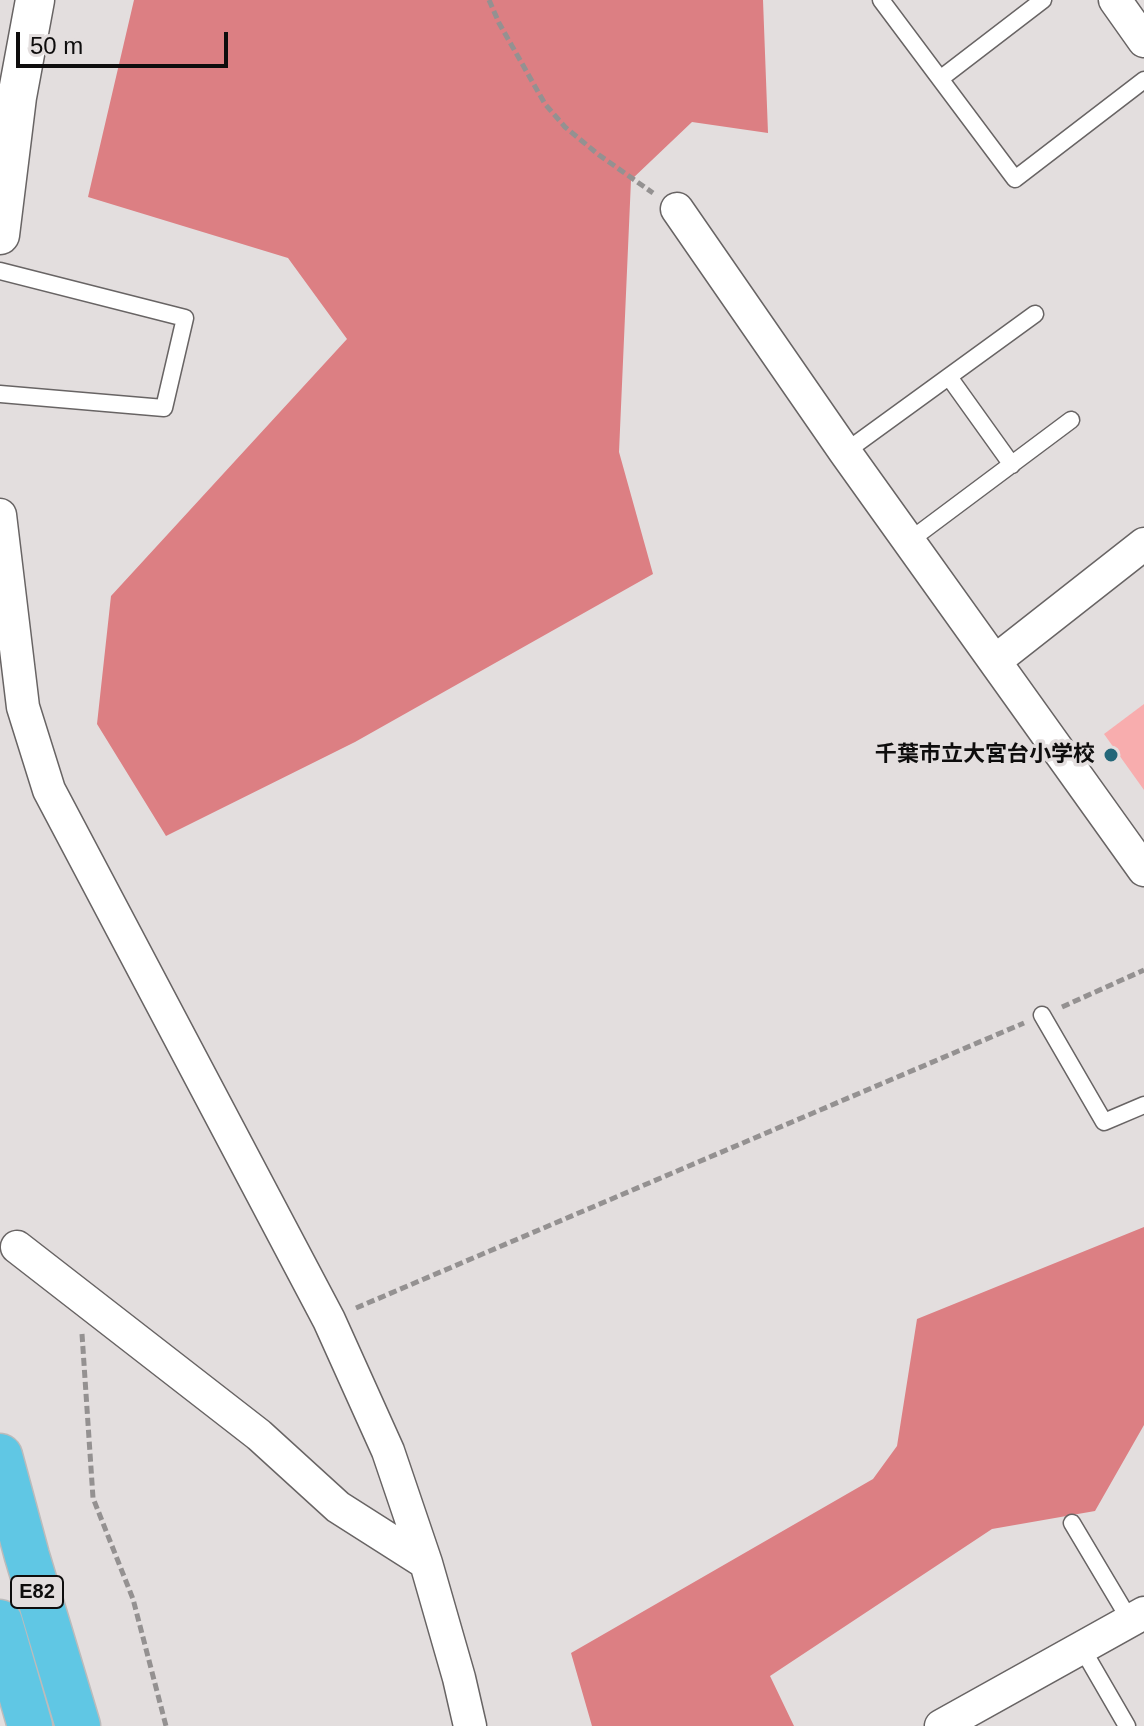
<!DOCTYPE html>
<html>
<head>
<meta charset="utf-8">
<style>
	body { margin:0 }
	#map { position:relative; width:1144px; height:1726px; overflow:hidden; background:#e3dede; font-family:Arial,sans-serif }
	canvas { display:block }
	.scale { position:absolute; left:16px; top:32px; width:212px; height:36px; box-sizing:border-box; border:4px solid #0e0d0d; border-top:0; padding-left:10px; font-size:24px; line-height:28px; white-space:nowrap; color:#0e0d0d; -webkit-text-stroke:6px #e3dede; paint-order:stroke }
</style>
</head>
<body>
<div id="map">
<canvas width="1144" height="1726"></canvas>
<div class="scale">50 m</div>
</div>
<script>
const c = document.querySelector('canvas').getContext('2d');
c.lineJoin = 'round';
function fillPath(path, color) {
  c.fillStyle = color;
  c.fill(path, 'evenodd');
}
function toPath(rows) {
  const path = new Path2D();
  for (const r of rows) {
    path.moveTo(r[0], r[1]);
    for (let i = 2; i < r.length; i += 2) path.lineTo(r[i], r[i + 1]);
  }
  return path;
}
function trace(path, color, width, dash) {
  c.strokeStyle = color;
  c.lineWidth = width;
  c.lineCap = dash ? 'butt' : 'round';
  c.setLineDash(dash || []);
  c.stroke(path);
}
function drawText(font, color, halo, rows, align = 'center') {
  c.font = font + ' Arial,"Noto Sans JP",sans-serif';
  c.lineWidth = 7;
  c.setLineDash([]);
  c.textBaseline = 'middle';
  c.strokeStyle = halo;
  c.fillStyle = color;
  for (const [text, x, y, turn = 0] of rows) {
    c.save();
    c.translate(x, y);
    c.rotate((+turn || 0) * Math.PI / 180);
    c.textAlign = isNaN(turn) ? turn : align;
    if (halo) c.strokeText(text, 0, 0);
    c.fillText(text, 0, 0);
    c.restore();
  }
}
const green = toPath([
	[1144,704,1144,790,1104,734]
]);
const forest = toPath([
	[134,0,763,0,768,133,692,122,631,180,619,452,653,574,355,742,166,836,97,724,111,596,347,339,288,258,88,197],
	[1144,1227,1144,1425,1095,1511,992,1529,770,1676,794,1726,592,1726,571,1653,873,1479,897,1446,917,1319]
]);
const path = toPath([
	[489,0,499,23,545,104,565,127,599,155,653,193],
	[1062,1007,1144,970],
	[356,1308,1024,1023],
	[82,1334,93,1498,133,1599,166,1726]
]);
const service = toPath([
	[881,0,1015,179,1144,80],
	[940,79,1043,0],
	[0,271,185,318,164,408,0,394],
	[949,377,1012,465],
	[845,452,1035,314],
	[909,541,1071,420],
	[1042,1015,1104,1122,1144,1105],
	[1072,1523,1131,1622],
	[1083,1650,1127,1726]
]);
const minor = toPath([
	[1115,0,1144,41],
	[677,209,845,452,1144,870],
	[0,515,23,707,49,790,329,1320,388,1451,426,1563,459,1678,470,1726],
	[995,661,1144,544],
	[17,1247,259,1435,338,1507,426,1563],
	[941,1726,1144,1613]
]);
const tertiary = toPath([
	[0,235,17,97,35,0]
]);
const motorway = toPath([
	[0,1456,27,1556,78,1726],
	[0,1622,30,1726]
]);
const markers = [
	[1111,755,8,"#246779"]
];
const shields = [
	[37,1592,52]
];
const shieldNames = [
	["E82",37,1592]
];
const poiNames = [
	["千葉市立大宮台小学校",1095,755]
];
fillPath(green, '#f8adae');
fillPath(forest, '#dc7f83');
trace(service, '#686464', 19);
trace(minor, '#686464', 35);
trace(tertiary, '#686464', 41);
trace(motorway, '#bcbbbb', 47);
trace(path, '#949191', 5, [8, 4]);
trace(service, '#fff', 16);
trace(minor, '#fff', 32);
trace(tertiary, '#fff', 38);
trace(motorway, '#60c7e4', 44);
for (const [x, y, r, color] of markers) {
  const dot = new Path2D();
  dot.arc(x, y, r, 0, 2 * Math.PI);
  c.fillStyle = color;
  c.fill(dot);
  trace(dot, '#e3dede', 3);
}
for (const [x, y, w] of shields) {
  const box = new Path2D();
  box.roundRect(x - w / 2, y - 16, w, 32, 6);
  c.fillStyle = '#e3dede';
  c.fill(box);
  trace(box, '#0e0d0d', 2);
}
drawText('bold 20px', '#0e0d0d', null, shieldNames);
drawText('bold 22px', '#0e0d0d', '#e3dede', poiNames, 'right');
</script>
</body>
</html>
